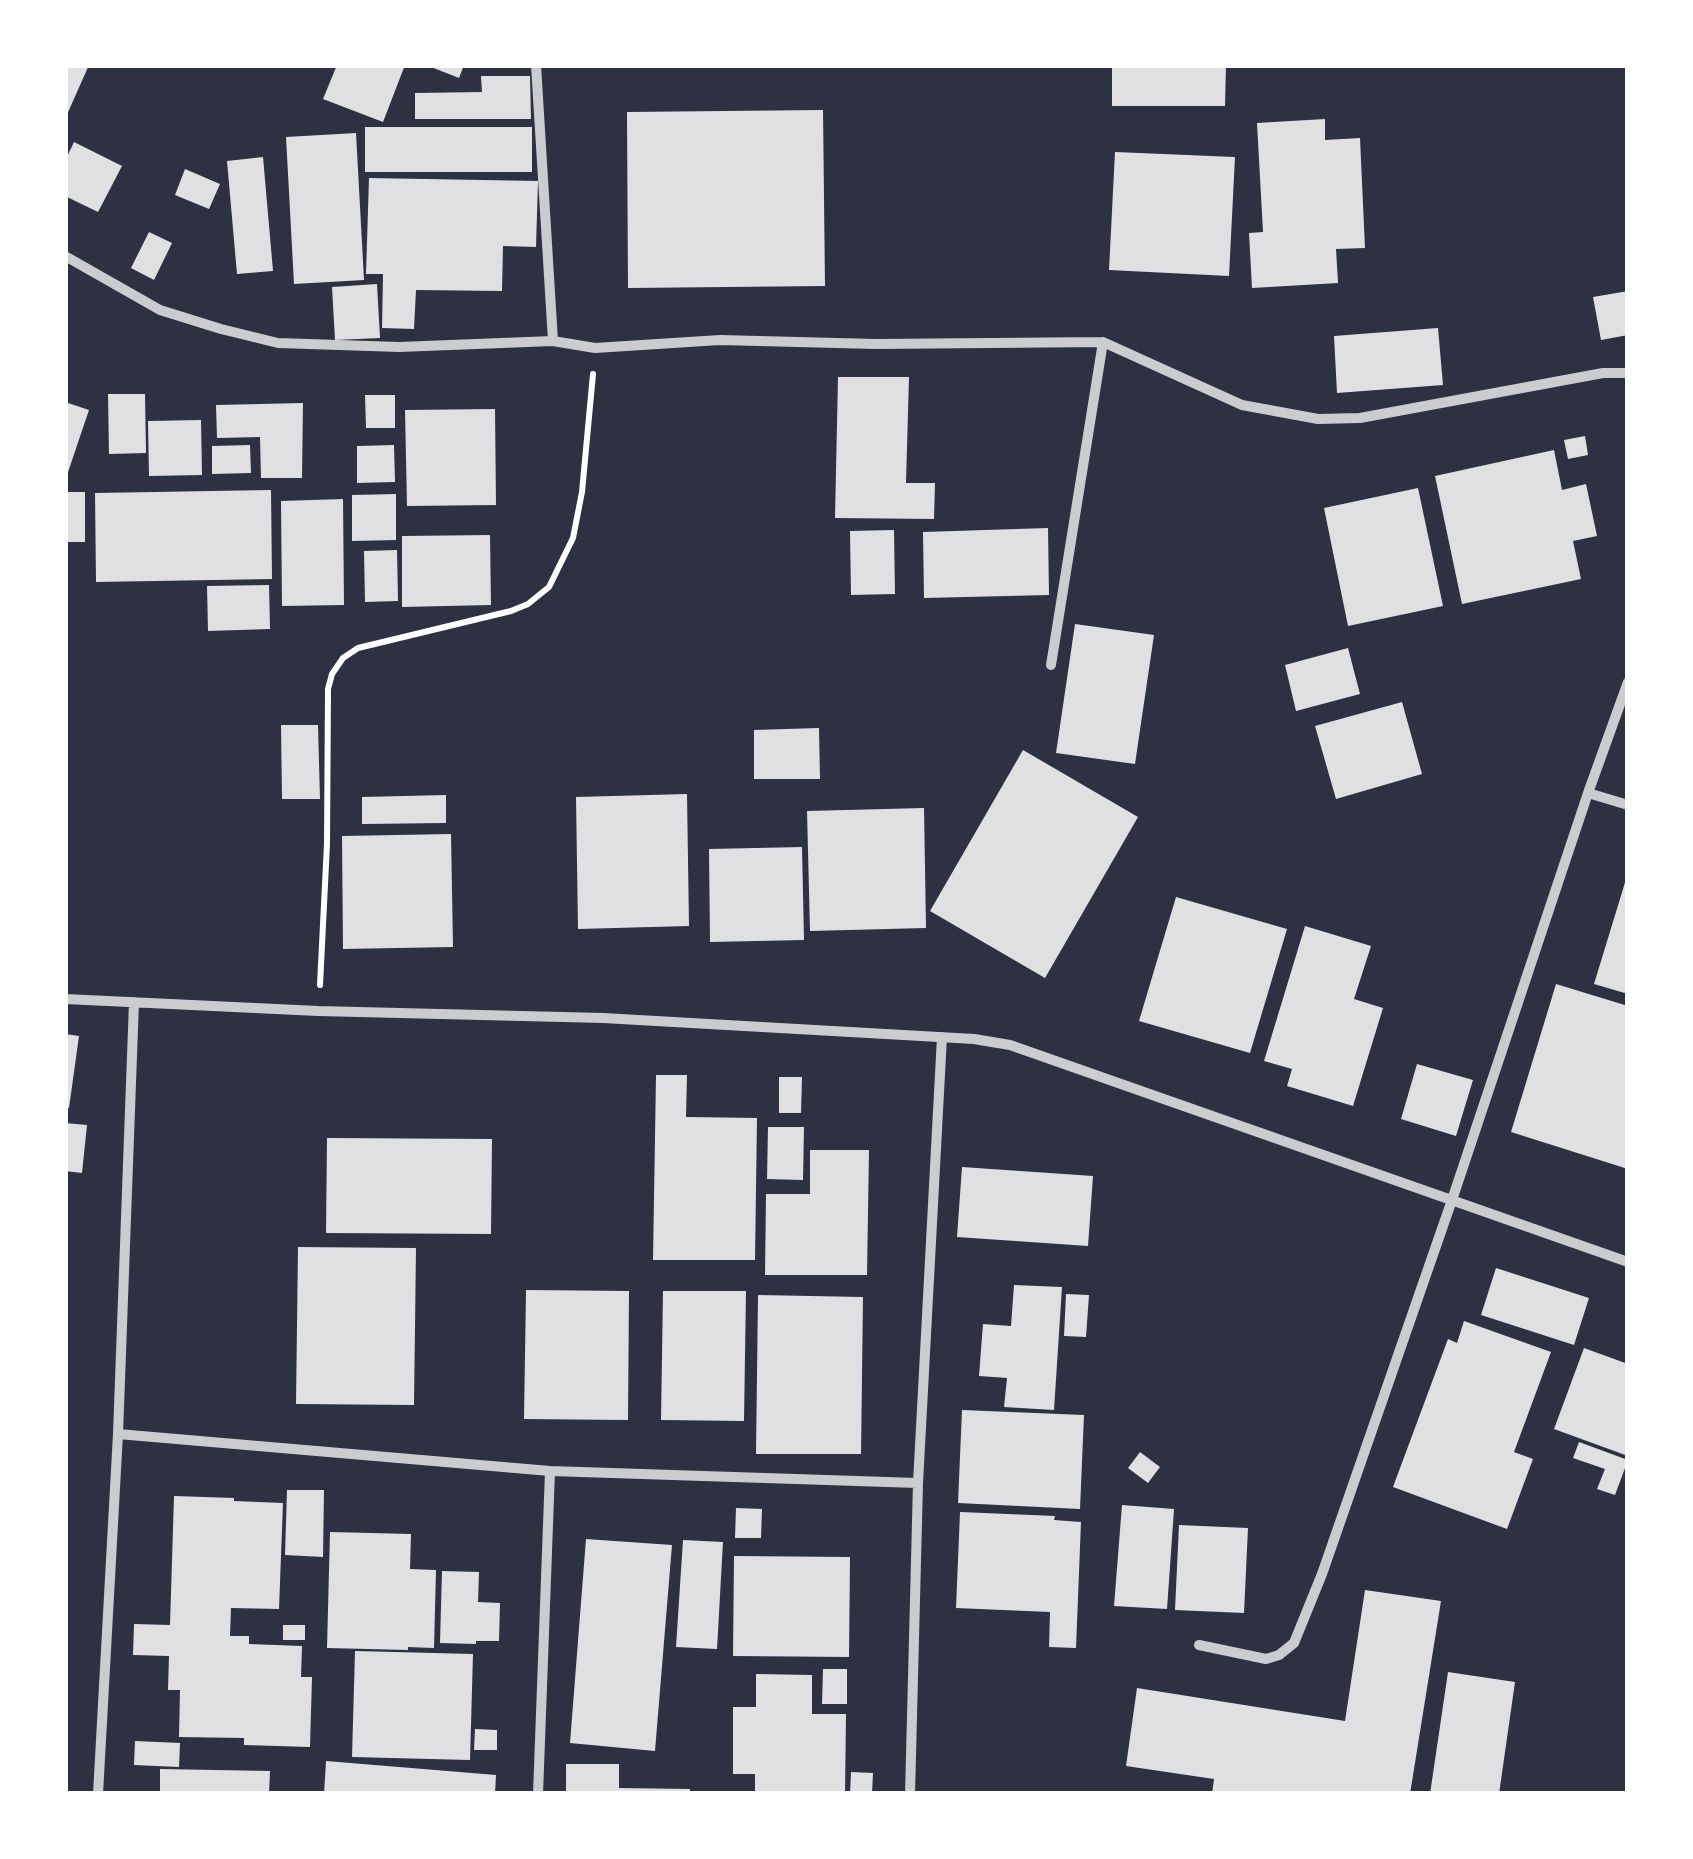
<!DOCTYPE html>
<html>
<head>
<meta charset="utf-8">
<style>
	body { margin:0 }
	#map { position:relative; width:1693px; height:1859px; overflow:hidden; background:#2d3142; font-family:"PT Sans",sans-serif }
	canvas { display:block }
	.frame { position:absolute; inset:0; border:68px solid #fff; pointer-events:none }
</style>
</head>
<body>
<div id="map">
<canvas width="1693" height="1859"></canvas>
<div class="frame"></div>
</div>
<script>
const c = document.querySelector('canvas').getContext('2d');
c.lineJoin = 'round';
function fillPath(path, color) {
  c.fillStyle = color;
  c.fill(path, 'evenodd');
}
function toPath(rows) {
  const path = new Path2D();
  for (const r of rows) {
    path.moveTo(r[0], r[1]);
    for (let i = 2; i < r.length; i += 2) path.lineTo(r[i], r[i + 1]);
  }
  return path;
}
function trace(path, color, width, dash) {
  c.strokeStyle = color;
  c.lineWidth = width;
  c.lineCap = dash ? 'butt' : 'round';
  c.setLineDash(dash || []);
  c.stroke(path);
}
const building = toPath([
	[65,65,89,65,65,119],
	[337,65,405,65,383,122,323,99],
	[426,65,464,65,459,78],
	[1112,65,1226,65,1225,106,1112,106],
	[481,76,530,76,531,119,415,119,415,93,482,92],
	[823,110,825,286,628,288,627,112],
	[1325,119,1325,140,1360,138,1365,248,1336,249,1338,283,1252,288,1249,233,1263,232,1257,123],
	[365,127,532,127,532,172,365,172],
	[356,133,364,280,294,284,286,137],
	[74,142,122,166,98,212,65,196,65,161],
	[1115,152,1235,157,1229,276,1109,270],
	[263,157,273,271,237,274,227,161],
	[185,169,220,184,209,209,175,195],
	[369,178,538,181,536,247,503,246,502,291,416,290,414,329,382,328,383,274,366,274],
	[149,232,172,243,154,280,131,268],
	[377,284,380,338,335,340,332,287],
	[1628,291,1628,335,1601,340,1593,297],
	[1438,328,1443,385,1337,393,1334,336],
	[838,377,909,377,906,483,935,483,934,519,835,518],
	[108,394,145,394,146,453,109,454],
	[365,395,395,395,395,428,366,428],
	[65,402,89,410,66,478,65,478],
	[303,403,302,478,261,478,260,437,217,438,216,405],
	[495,409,496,505,407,506,405,410],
	[201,420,202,475,149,476,148,421],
	[1585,436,1588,455,1568,459,1564,440],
	[250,445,251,473,212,474,212,446],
	[394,445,395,482,357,483,357,446],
	[1554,450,1562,490,1586,484,1597,536,1573,541,1581,579,1462,604,1435,476],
	[1418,488,1443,606,1348,626,1324,508],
	[271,490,272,579,96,582,95,493],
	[65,492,85,492,85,542,65,542],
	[396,494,396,540,352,541,352,495],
	[343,499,344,605,282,606,281,501],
	[1048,528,1049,595,924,598,923,532],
	[894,530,895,594,851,595,850,531],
	[490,535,491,605,402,607,402,536],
	[397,550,398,601,365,602,364,551],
	[269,585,270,629,208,631,207,586],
	[1075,624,1154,635,1135,764,1056,753],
	[1348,648,1360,694,1296,711,1285,665],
	[1402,702,1422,774,1336,799,1315,726],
	[281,725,318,725,320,799,282,799],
	[819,728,820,779,754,779,754,730],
	[1023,750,1138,817,1045,978,930,911],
	[687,794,689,926,578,929,576,797],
	[446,795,446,823,362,824,362,797],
	[924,808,926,928,810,931,807,811],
	[451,834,453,947,343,949,342,836],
	[802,847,804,940,710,942,709,849],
	[1627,876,1628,876,1628,994,1594,984],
	[1176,897,1287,929,1250,1053,1139,1021],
	[1305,926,1371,946,1354,999,1383,1008,1353,1106,1287,1086,1292,1069,1264,1061],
	[1556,984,1628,1006,1628,1169,1511,1132],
	[65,1034,79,1036,69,1108,65,1107],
	[1417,1064,1473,1080,1456,1136,1401,1119],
	[656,1075,687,1075,686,1117,757,1118,755,1260,653,1260],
	[779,1077,802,1077,801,1113,779,1113],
	[65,1123,87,1125,82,1173,65,1171],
	[768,1127,804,1127,803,1180,767,1179],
	[327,1138,492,1139,491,1234,326,1233],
	[810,1150,869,1150,867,1275,765,1275,766,1194,810,1194],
	[962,1167,1093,1176,1088,1246,957,1237],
	[298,1247,416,1248,414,1405,296,1404],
	[1496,1268,1589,1298,1574,1345,1481,1315],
	[1014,1285,1062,1287,1054,1410,1004,1407,1007,1378,979,1376,983,1324,1011,1326],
	[526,1290,629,1291,628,1420,524,1419],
	[663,1291,746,1291,744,1421,661,1420],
	[1066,1294,1089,1295,1086,1337,1064,1336],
	[758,1295,863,1297,861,1454,756,1454],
	[1464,1321,1551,1352,1514,1452,1533,1459,1507,1529,1393,1487,1448,1339,1457,1343],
	[1584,1348,1628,1364,1628,1456,1554,1429],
	[962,1410,1084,1415,1080,1509,958,1503],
	[1579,1442,1628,1460,1615,1495,1597,1489,1605,1469,1573,1458],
	[1140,1452,1160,1467,1148,1483,1128,1468],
	[287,1490,324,1490,323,1557,285,1555],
	[174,1496,234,1498,234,1501,283,1503,279,1609,231,1608,230,1636,249,1636,249,1644,302,1646,301,1677,312,1677,310,1747,244,1745,244,1738,179,1737,180,1690,168,1690,169,1656,133,1655,134,1624,170,1625],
	[1122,1505,1174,1509,1167,1609,1114,1606],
	[736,1508,762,1509,761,1538,735,1538],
	[960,1512,1055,1516,1054,1520,1081,1522,1076,1648,1049,1647,1050,1612,956,1608],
	[1179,1525,1248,1528,1244,1613,1175,1610],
	[330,1532,411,1534,410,1569,436,1570,434,1648,408,1647,408,1650,327,1648],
	[586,1539,672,1545,655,1751,570,1743],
	[683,1540,723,1542,717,1649,676,1647],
	[734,1556,850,1557,849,1657,733,1656],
	[442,1571,479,1572,478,1602,500,1603,499,1641,476,1641,476,1644,440,1643],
	[1365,1590,1441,1601,1410,1794,1212,1794,1214,1779,1126,1766,1137,1688,1345,1721],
	[283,1625,305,1625,305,1640,283,1640],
	[355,1651,473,1654,470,1760,352,1757],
	[823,1669,847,1669,847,1704,822,1704],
	[1448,1672,1515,1682,1499,1794,1430,1794],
	[756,1674,812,1675,812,1714,846,1714,845,1794,755,1794,755,1774,733,1774,733,1707,756,1707],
	[475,1729,497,1730,497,1750,474,1750],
	[135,1741,180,1743,179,1767,134,1765],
	[326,1761,496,1775,495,1794,324,1794],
	[566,1764,619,1764,619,1788,690,1789,690,1794,589,1794,589,1791,566,1791],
	[160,1769,270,1771,269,1794,160,1794],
	[851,1772,873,1773,872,1794,850,1794]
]);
const path = toPath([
	[320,985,327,844,328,689,332,674,343,658,358,648,511,611,528,604,549,587,573,538,582,492,593,374]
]);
const minor = toPath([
	[536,65,553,341],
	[65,256,160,310,221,329,278,343,399,347,553,341,595,348,720,340,876,344,1103,342,1242,405,1318,419,1360,418,1603,373,1628,373],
	[1051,665,1103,342],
	[1628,682,1588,793,1628,805],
	[65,999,318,1011,603,1018,974,1039,1010,1045,1628,1262],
	[118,1434,550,1471,918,1483,942,1037],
	[1199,1645,1266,1659,1279,1655,1294,1643,1322,1574,1452,1200,1588,793],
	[98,1794,118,1434,134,1002],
	[538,1794,550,1471],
	[910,1794,918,1483]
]);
fillPath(building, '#e0e0e3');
trace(path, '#fff', 6);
trace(minor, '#caccd0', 10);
</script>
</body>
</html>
